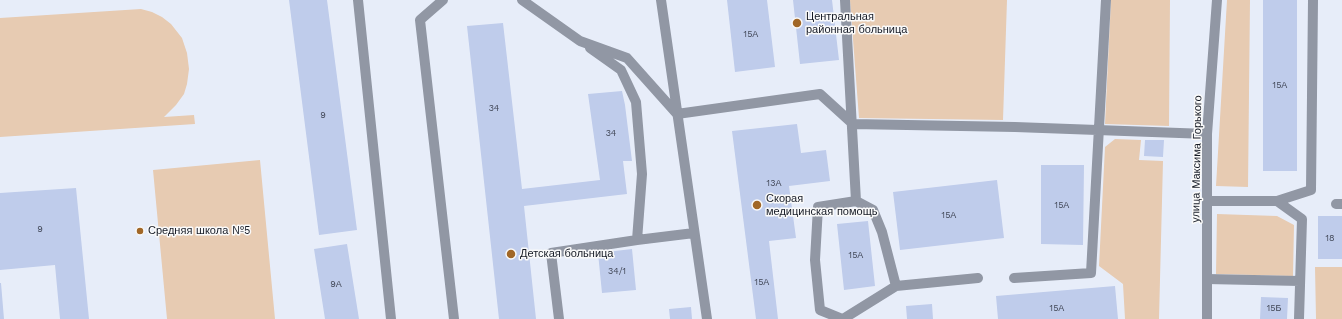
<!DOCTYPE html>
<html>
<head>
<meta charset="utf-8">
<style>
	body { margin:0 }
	canvas { display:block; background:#e7edf9 }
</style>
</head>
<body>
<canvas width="1342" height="319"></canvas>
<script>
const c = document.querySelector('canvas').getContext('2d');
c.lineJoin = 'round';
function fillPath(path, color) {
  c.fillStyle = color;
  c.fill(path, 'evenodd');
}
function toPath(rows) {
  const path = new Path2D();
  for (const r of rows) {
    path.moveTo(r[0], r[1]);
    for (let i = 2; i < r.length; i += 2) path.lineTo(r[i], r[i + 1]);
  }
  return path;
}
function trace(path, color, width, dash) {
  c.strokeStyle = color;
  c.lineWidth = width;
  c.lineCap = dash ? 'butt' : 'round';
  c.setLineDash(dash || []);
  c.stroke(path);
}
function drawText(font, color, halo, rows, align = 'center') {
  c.font = font + ' "Work Sans",sans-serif';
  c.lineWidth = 3;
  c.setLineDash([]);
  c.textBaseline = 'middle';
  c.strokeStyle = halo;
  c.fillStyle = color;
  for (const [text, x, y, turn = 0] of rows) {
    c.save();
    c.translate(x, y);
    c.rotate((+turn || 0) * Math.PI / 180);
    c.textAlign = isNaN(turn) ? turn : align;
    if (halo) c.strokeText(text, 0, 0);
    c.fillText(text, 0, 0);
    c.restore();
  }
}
const green = toPath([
	[850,0,1007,0,1003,120,859,118],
	[1111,0,1170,0,1169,126,1105,124],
	[1227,0,1250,0,1248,187,1216,186],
	[141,9,152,12,162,17,171,24,182,38,187,53,189,69,187,84,184,94,176,105,164,117,194,115,195,124,0,137,0,18],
	[1115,139,1141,140,1139,160,1163,161,1159,319,1125,319,1123,284,1099,266,1105,147],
	[260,160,275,319,167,319,153,170],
	[1217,214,1277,216,1294,225,1293,276,1216,274],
	[1315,267,1342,267,1342,319,1316,319]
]);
const building = toPath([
	[289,0,327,0,357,230,319,235],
	[727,0,767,0,775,67,735,72],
	[793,0,832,0,839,60,800,64],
	[1263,0,1297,0,1297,171,1263,171],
	[503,23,522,189,600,180,588,94,622,91,625,105,632,161,623,161,627,194,524,206,536,319,499,319,467,26],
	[797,124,801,153,826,150,830,181,789,186,796,238,769,241,778,319,756,319,732,131],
	[1145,140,1164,140,1163,157,1144,156],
	[1041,165,1084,165,1083,245,1041,244],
	[997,180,1004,238,900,250,893,192],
	[76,188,89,319,60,319,55,265,0,270,0,193],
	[1318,216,1342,216,1342,259,1318,259],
	[868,221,875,286,844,290,837,224],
	[347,244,359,319,325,319,314,249],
	[632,249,636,290,602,293,598,253],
	[0,283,1,283,4,319,0,319],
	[1115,286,1118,319,998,319,996,296],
	[1261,297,1288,298,1287,319,1260,319],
	[932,304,933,319,907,319,906,306],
	[691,307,692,319,670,319,669,309]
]);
const service = toPath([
	[358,0,391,319],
	[443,0,420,20,454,319],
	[522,0,580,41,627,58,677,114,820,94,853,124,1015,127,1207,134],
	[661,0,707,319],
	[590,48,621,70,636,102,642,174,637,240,694,233],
	[856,201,873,210,882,232,896,286],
	[1207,201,1277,201,1311,190,1313,0],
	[1277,201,1302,219,1299,319],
	[1336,204,1342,204],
	[1014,278,1091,273,1106,0],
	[1207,279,1300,281],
	[559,319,551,253,637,240],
	[842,319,820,310,815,260,818,207,856,201,845,0],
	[843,319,896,286,978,278]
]);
const tertiary = toPath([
	[1207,319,1207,134,1217,0]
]);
const markers = [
	[797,23,5,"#a16727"],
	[757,205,5,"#a16727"],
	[140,231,4,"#a16727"],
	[511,254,5,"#a16727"]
];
const numberNames = [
	["15А",751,34],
	["15А",1280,85],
	["34",494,108],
	["9",323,115],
	["34",611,133],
	["13А",774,183],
	["15А",1062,205],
	["15А",949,215],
	["9",40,229],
	["18",1330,238],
	["15А",856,255],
	["34/1",617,271],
	["15А",762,282],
	["9А",336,284],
	["15А",1057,308],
	["15Б",1274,308]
];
const poiNames = [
	["Центральная",806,17],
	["районная больница",806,30],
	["Скорая",766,199],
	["медицинская помощь",766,212],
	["Средняя школа №5",148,231],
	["Детская больница",520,254]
];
const streetNames = [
	["улица Максима Горького",1197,159,-89]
];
fillPath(green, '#e7cbb2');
fillPath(building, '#bfcceb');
trace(service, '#9197a4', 10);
trace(tertiary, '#9197a4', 10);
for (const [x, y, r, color] of markers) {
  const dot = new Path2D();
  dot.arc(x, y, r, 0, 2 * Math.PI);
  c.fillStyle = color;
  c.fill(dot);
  trace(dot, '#fafafa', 1.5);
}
drawText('9px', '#404656', null, numberNames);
drawText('11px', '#151a25', '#fafafa', poiNames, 'left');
drawText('11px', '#151a25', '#fafafa', streetNames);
</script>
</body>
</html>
